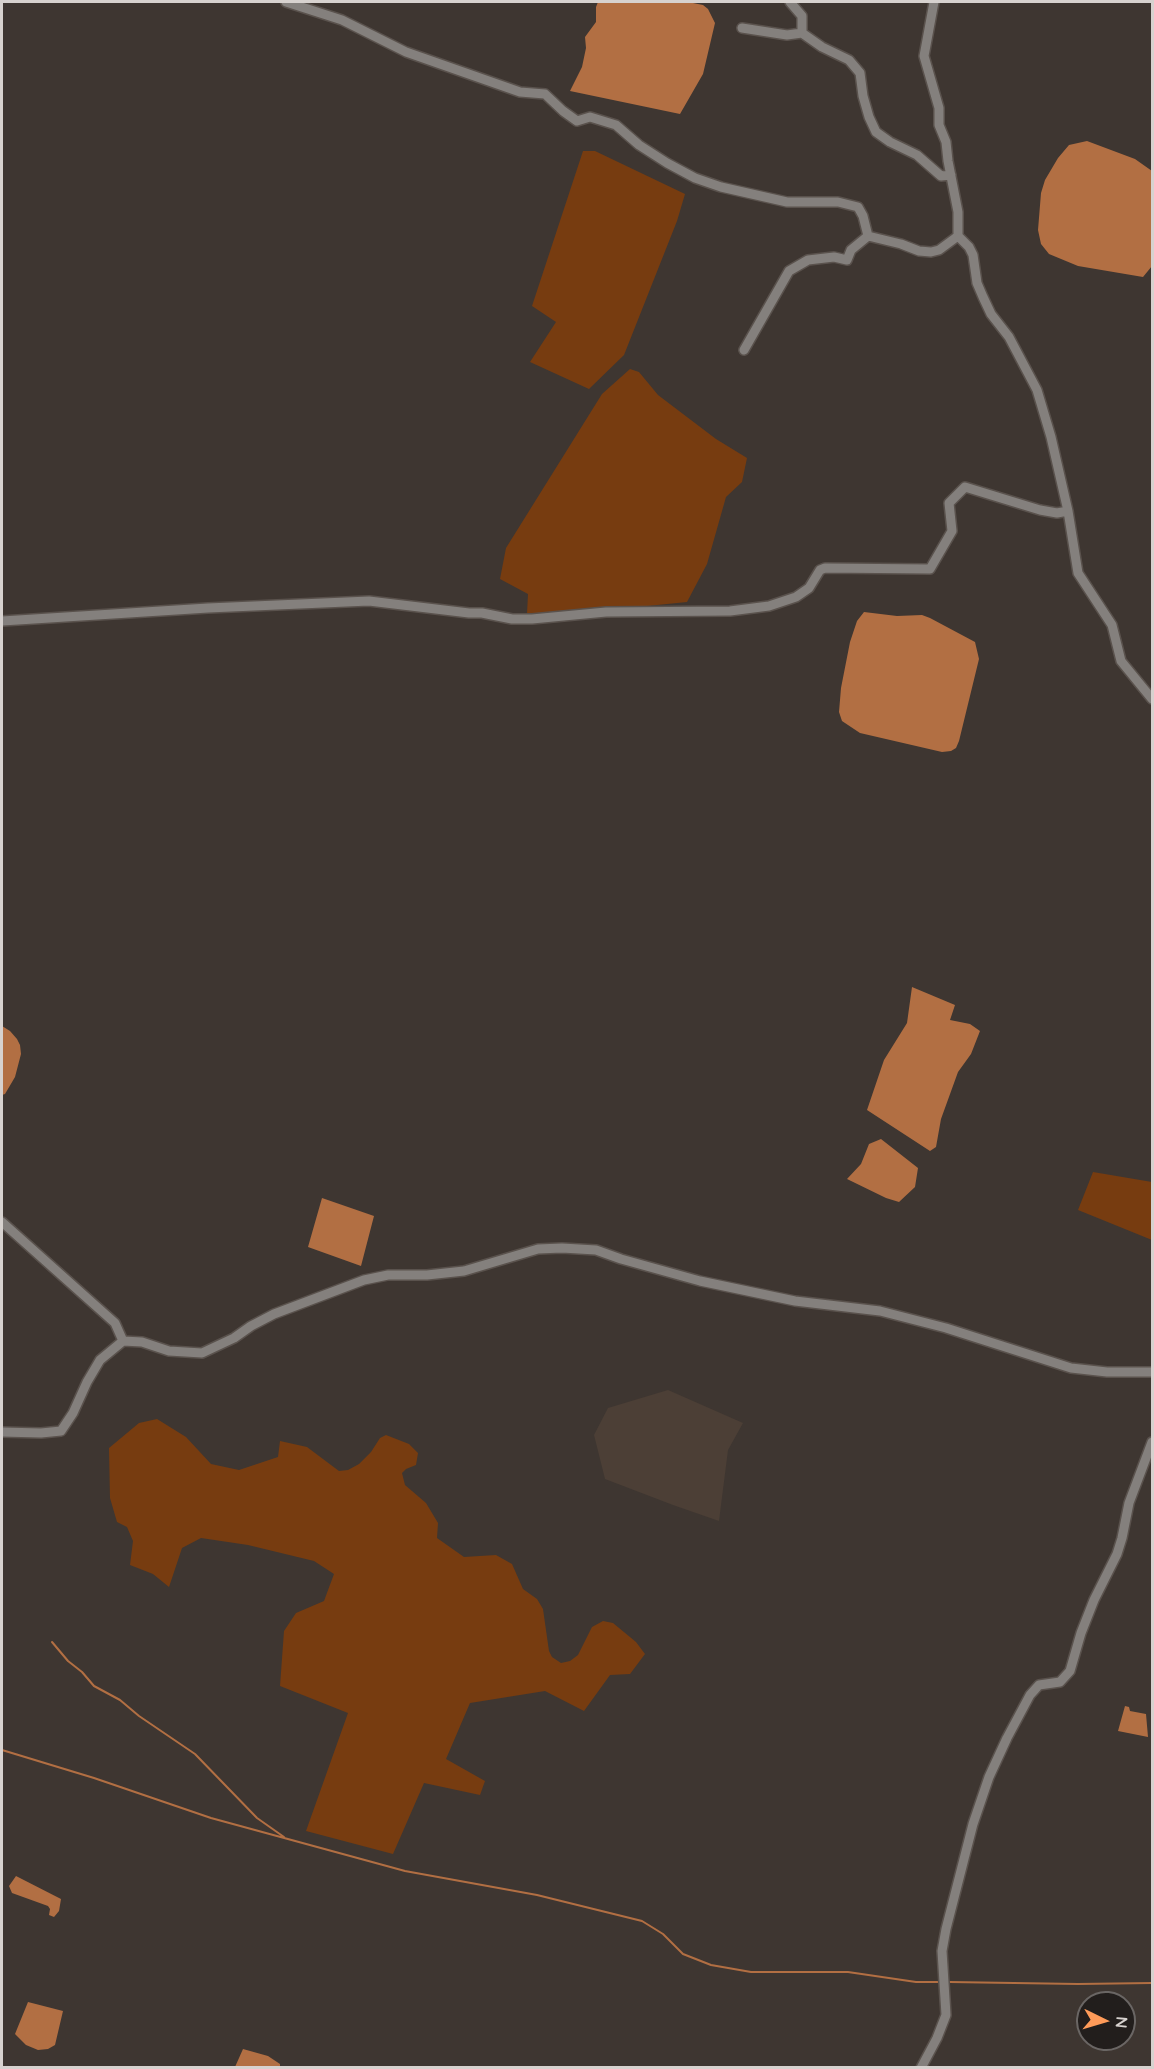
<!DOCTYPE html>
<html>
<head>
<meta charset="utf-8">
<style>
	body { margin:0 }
	#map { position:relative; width:1154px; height:2069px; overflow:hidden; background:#3e3631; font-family:Quicksand,sans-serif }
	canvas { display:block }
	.frame { position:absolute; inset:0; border:3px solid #d7d2cf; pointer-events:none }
	.north { position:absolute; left:1076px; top:1991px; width:60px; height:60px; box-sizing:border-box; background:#221e1c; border:2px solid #6a6664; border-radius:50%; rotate:95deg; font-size:16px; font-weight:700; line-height:24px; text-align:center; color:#d7d2cf }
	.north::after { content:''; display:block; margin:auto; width:21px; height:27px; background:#fe9b59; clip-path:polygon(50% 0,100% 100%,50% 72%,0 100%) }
</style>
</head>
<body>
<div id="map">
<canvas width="1154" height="2069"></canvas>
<div class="frame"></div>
<div class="north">N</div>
</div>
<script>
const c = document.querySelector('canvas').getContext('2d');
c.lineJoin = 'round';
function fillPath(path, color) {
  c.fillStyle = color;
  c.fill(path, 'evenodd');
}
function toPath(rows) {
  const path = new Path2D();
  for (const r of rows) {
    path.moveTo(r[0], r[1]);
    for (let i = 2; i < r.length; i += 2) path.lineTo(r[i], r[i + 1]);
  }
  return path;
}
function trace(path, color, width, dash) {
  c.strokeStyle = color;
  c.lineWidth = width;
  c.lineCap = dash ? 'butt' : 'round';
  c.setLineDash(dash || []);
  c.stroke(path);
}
const built = toPath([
	[668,1390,743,1423,728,1450,719,1521,673,1505,605,1479,594,1435,608,1408]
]);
const green = toPath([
	[583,151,595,151,685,194,677,221,624,355,589,389,530,362,556,322,532,306],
	[630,369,639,372,658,395,716,439,747,458,742,482,726,497,707,564,687,602,567,614,527,614,528,594,500,579,506,548,602,394],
	[1093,1172,1152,1182,1152,1240,1078,1210],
	[157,1419,186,1437,211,1464,239,1470,278,1457,280,1441,307,1447,339,1471,348,1470,359,1464,371,1452,380,1438,386,1435,409,1444,418,1453,416,1465,406,1469,402,1473,405,1485,426,1503,438,1523,437,1538,464,1557,496,1555,512,1564,523,1589,537,1599,543,1609,549,1651,552,1657,561,1663,570,1661,578,1655,592,1627,603,1621,613,1623,636,1642,645,1654,630,1674,610,1675,584,1711,545,1691,470,1703,446,1759,485,1781,480,1795,424,1783,393,1854,306,1831,348,1713,280,1686,284,1631,296,1613,324,1601,334,1574,314,1561,248,1545,201,1538,182,1548,169,1587,153,1574,130,1565,133,1541,127,1527,117,1522,110,1498,109,1448,139,1423]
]);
const water = toPath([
	[598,2,688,2,703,5,708,9,715,23,703,74,680,114,570,91,582,67,586,48,585,37,596,22,596,7],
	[1087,141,1135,159,1152,171,1152,247,1151,253,1152,266,1143,277,1078,266,1049,254,1041,244,1038,230,1041,193,1045,180,1058,158,1069,145],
	[864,612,897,616,922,615,930,618,975,642,979,659,959,741,956,748,951,751,942,752,860,733,842,721,839,712,841,688,850,642,857,621],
	[912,987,955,1005,950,1020,970,1024,980,1031,971,1054,958,1072,941,1119,936,1147,930,1151,867,1110,884,1060,907,1023],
	[2,1026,10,1031,17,1039,20,1045,21,1054,15,1077,5,1094,2,1095],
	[881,1139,918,1168,915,1187,899,1202,886,1198,847,1179,861,1164,869,1144],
	[322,1198,374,1216,361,1266,308,1247],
	[1125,1706,1129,1707,1130,1711,1146,1714,1148,1737,1118,1731],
	[16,1876,61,1899,59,1911,54,1917,49,1915,50,1909,48,1906,12,1893,9,1886],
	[28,2002,63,2011,55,2045,48,2049,38,2050,26,2045,15,2034],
	[243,2049,268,2056,280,2064,280,2067,235,2067]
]);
const stream = toPath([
	[52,1642,68,1661,82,1672,94,1686,120,1700,139,1716,195,1754,257,1818,284,1837],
	[2,1750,94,1778,211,1818,405,1871,537,1895,642,1921,663,1934,683,1954,711,1965,751,1972,848,1972,916,1982,941,1982],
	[950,1982,1078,1984,1152,1983]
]);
const minor = toPath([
	[286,2,342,20,406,52,520,92,545,94,563,111,577,121,590,117,616,125,639,145,667,163,695,178,721,187,787,202,838,202,858,207,863,216,868,236,901,244,919,251,931,252,939,250,958,236],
	[790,2,802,16,802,33],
	[934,2,924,56,939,108,939,125,946,142,948,161,958,212,958,236,969,247,973,255,977,283,983,297,991,314,1009,337,1037,390,1051,437,1068,511],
	[742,28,787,35,802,33,822,47,849,60,860,73,863,96,869,117,876,132,890,142,917,155,941,176,951,175],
	[744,350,789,271,808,260,834,257,847,260,851,250,868,236],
	[2,621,208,608,369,601,469,613,482,613,512,619,532,619,606,612,730,611,769,606,796,597,809,588,820,570,825,568,930,569,952,531,949,503,965,487,1040,510,1057,513,1068,511,1078,573,1112,625,1121,661,1152,699],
	[2,1222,115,1323,123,1341],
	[2,1432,41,1433,61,1431,73,1413,87,1382,100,1360,123,1341,142,1342,169,1351,202,1353,234,1338,251,1326,274,1314,364,1280,388,1275,427,1275,464,1271,538,1249,562,1248,596,1250,621,1259,700,1281,795,1301,880,1311,946,1328,1071,1368,1107,1372,1152,1372],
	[921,2068,937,2038,946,2015,942,1951,946,1929,973,1824,989,1777,1007,1738,1030,1695,1039,1685,1060,1682,1070,1671,1081,1633,1094,1600,1117,1554,1122,1538,1129,1503,1152,1442]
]);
fillPath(built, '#4c3f36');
fillPath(green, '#773c10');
fillPath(water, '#b26f43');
trace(stream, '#b26f43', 2);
trace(minor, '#5a524d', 12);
trace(minor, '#84807d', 9);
</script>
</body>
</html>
